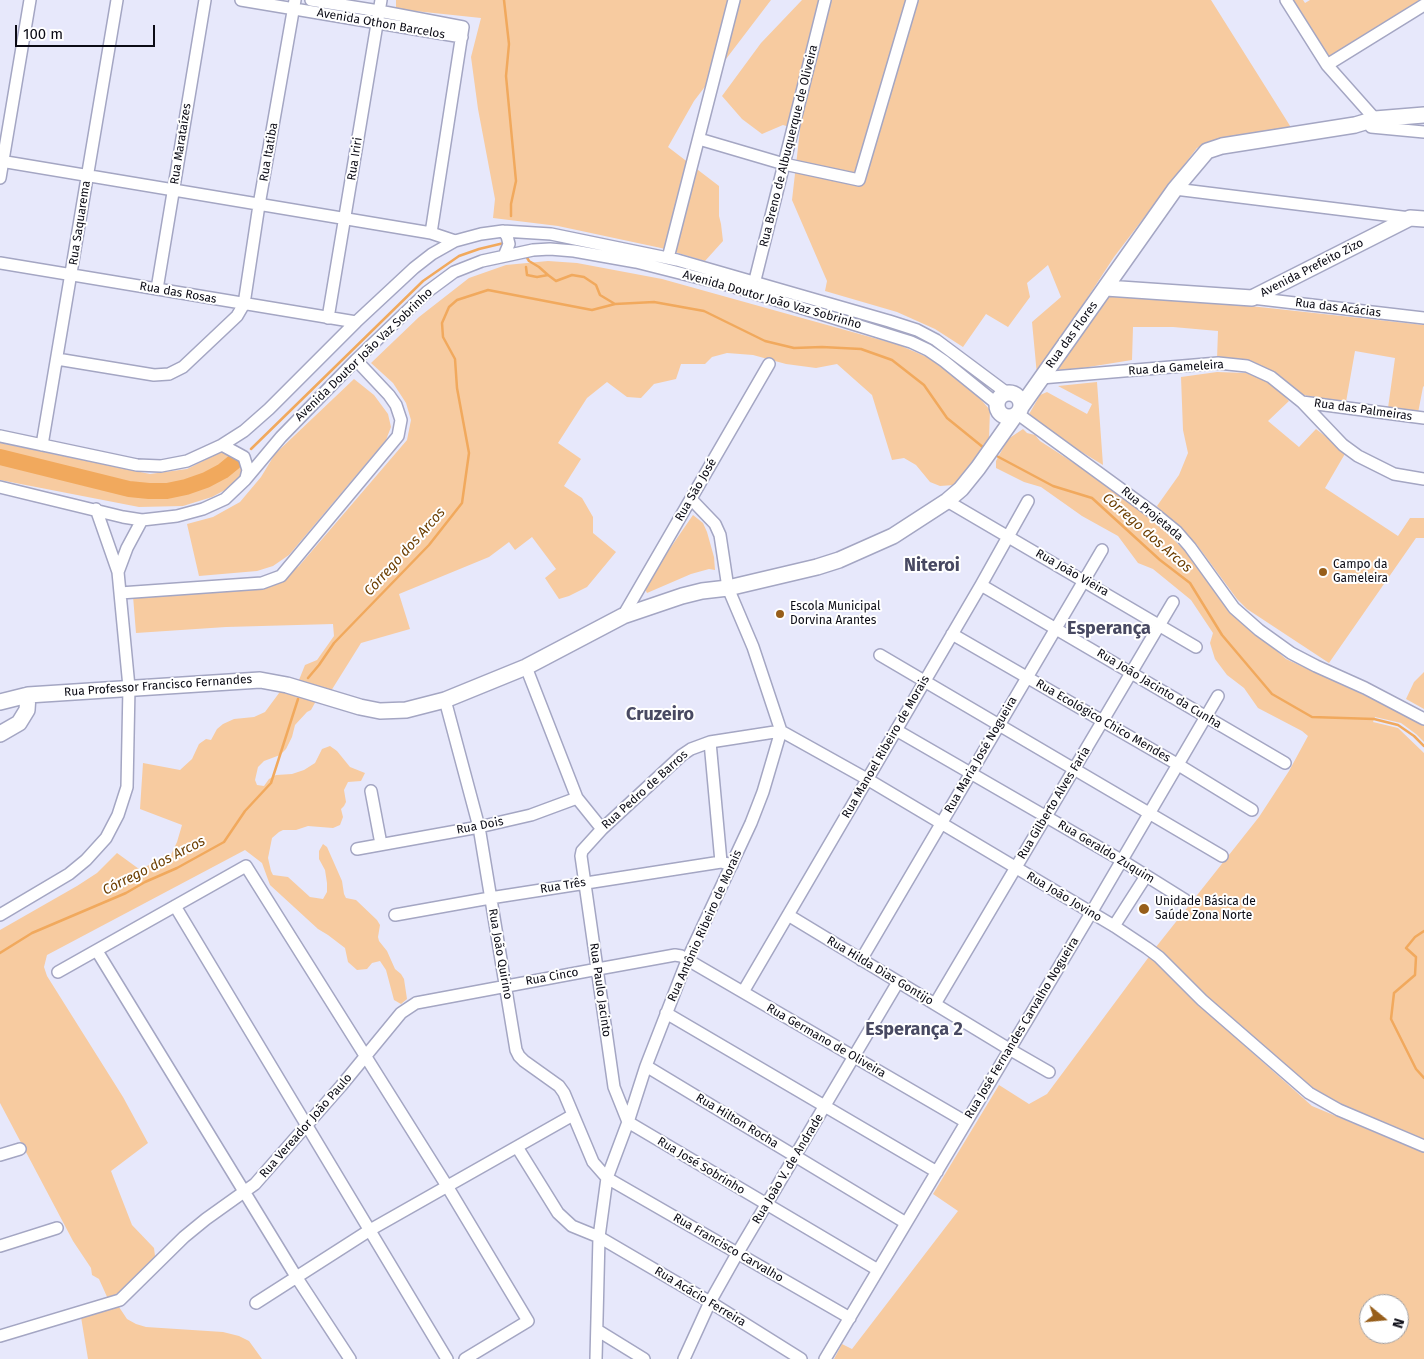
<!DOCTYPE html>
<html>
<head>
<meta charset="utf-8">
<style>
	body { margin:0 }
	#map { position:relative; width:1424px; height:1359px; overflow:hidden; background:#e7e8fb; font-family:"Fira Sans",sans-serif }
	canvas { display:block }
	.north { position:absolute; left:1359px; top:1294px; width:50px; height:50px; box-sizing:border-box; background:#fff; border:1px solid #9d9da1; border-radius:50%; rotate:107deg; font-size:14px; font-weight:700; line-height:20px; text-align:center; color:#0b0b15 }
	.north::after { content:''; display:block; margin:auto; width:18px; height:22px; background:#975e1a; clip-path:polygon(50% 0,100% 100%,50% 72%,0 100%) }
	.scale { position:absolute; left:15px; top:25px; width:140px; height:22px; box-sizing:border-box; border:2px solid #0b0b15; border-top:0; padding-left:6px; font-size:15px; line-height:18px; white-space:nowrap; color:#0b0b15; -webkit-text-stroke:4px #fff; paint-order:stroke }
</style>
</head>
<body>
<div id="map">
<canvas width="1424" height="1359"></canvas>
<div class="north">N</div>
<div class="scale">100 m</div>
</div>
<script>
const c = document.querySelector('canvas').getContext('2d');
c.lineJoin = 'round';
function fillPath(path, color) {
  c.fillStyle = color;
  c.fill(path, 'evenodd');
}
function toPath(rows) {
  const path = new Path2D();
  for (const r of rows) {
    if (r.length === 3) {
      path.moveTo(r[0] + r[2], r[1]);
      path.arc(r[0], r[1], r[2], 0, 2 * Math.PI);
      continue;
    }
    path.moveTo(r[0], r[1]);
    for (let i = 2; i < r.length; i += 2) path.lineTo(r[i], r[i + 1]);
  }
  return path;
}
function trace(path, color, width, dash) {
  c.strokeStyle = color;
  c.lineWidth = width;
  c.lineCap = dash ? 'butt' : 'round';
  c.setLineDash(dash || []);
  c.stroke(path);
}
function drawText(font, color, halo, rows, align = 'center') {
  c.font = font + ' "Fira Sans",sans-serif';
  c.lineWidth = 4;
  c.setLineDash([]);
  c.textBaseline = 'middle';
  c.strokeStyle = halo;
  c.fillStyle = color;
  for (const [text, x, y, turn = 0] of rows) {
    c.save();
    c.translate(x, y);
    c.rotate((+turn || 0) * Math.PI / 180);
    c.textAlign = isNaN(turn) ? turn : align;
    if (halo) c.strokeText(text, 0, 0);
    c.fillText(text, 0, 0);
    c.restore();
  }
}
const green = toPath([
	[396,0,771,0,694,101,668,147,719,186,719,216,721,224,723,241,705,261,661,248,558,226,493,218,495,199,478,109,471,57,481,18,396,9],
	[802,0,1211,0,1292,129,1215,140,1197,148,1114,257,1037,375,1032,322,1061,297,1048,265,1027,283,1030,297,1008,327,986,314,963,347,935,329,897,312,825,291,827,281,792,200,800,130,783,125,762,134,742,119,722,96,761,43],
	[1290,0,1303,0,1305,3,1310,0,1418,0,1419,2,1328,60],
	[548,261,577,263,662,279,899,345,927,357,970,387,990,410,989,439,976,464,954,485,940,486,930,482,916,465,904,458,892,460,872,395,837,364,816,368,786,364,753,355,727,353,712,357,705,364,681,364,676,379,654,384,641,398,627,397,607,382,587,398,558,443,581,459,564,486,582,498,593,517,593,533,616,552,587,587,569,596,559,599,545,578,556,569,532,537,515,550,509,542,489,557,399,594,410,629,361,643,331,691,299,680,305,665,317,660,334,636,333,624,226,627,136,633,133,596,193,594,262,588,281,579,299,566,407,440,411,420,406,403,393,383,371,363,419,317,469,278,506,265],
	[1113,291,1424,325,1424,386,1423,387,1418,413,1388,408,1395,358,1355,351,1346,402,1303,395,1274,373,1217,359,1218,331,1173,327,1133,327,1132,360,1051,373],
	[1217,372,1246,373,1273,384,1289,401,1268,421,1299,447,1316,429,1346,452,1325,488,1398,536,1410,518,1424,518,1424,538,1416,538,1329,663,1247,609,1237,599,1197,545,1164,514,1157,506,1179,475,1188,453,1183,430,1181,377],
	[354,379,374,395,388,414,391,427,386,440,289,555,273,566,257,571,199,576,187,524,213,517,240,502,261,477,275,454],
	[1097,382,1103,465,1049,432,1028,416,1040,395,1047,392,1087,414,1092,404,1058,386],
	[1023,429,1027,433,1035,435,1040,441,1100,480,1156,522,1185,551,1226,607,1286,659,1377,701,1424,725,1424,742,1416,734,1401,723,1375,717,1373,722,1398,728,1424,753,1424,1141,1323,1099,1202,996,1164,954,1156,947,1259,817,1289,771,1308,736,1302,731,1258,708,1244,688,1227,675,1215,659,1210,643,1213,633,1191,600,1153,569,1138,563,1118,536,1082,516,1041,487,1024,482,996,468,996,461,1008,439],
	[0,443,150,474,187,469,223,451,236,457,242,465,242,473,240,478,225,490,212,497,183,506,139,507,0,480],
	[693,515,703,523,707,532,714,557,715,570,709,569,691,574,647,593,645,589,651,576],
	[1424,672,1424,709,1406,699,1414,682],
	[282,689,316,701,311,710,307,712,295,725,292,737,286,749,280,755,264,761,258,767,255,780,257,785,264,786,269,779,276,775,292,774,304,770,315,763,322,749,330,746,337,751,350,767,365,773,361,781,348,782,344,790,346,802,344,806,341,809,343,817,340,825,333,828,308,826,296,830,283,830,279,832,272,838,268,858,271,871,273,875,288,877,310,897,323,899,327,892,327,883,325,870,319,859,319,851,323,844,327,847,342,881,344,894,346,898,356,900,377,920,380,925,378,937,379,941,387,951,395,969,401,974,404,979,407,999,401,1004,394,1000,386,970,380,961,372,963,367,969,357,970,348,962,345,948,328,935,318,929,270,885,262,863,245,850,47,955,44,967,47,976,123,1097,148,1143,111,1171,132,1225,154,1248,155,1256,128,1287,108,1299,99,1279,92,1275,91,1268,73,1241,0,1103,0,930,77,886,97,873,117,853,139,869,170,857,177,842,182,825,140,809,143,763,180,770,192,759,199,744,206,739,211,740,217,729,223,724,234,719,254,717,265,712],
	[1151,954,1199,1005,1312,1106,1424,1153,1424,1359,834,1359,842,1344,852,1349,958,1211,933,1194,999,1085,1029,1104,1047,1094],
	[1369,1304,1399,1304,1399,1334,1369,1334],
	[111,1305,119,1307,127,1319,136,1324,146,1327,223,1332,239,1336,249,1341,262,1359,88,1359,81,1317]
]);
const stream = toPath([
	[504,0,509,44,506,76,516,181,511,204,511,216],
	[526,256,529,261,539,267,548,275],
	[526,267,527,275,537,277,548,275,556,281,572,275,584,277,596,285,600,295,615,304],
	[251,449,423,281,459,256,479,249,504,243],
	[993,454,1053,486,1092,498,1160,560,1190,583,1222,635,1272,694,1312,717,1374,719,1398,725,1414,736,1424,746],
	[308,678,319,665,334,643,429,545,462,503,469,453,457,388,455,359,443,337,442,323,449,307,457,300,488,290,592,310,615,304,654,302,704,311,765,341,794,348,822,347,861,349,892,360,924,385,947,418,984,448],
	[1424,931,1415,937,1406,948,1416,957,1415,975,1394,993,1391,1019,1416,1069,1424,1078],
	[0,953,32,933,126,893,145,882,177,868,224,842,245,811,271,783,298,699]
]);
const river = toPath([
	[0,457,129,489,149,491,167,491,186,487,206,480,223,471,234,462]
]);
const minor = toPath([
	[241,0,462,37],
	[311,0,379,11,463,27,431,233,455,241],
	[1286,0,1327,65,1375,119,1377,127],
	[1327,65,1424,5],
	[1371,127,1424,132],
	[699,139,784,164,859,180,912,0],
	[0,161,431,233],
	[0,178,30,0],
	[1175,189,1410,218],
	[503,231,507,236,509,244,504,256],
	[668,258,734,0],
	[0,263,356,322],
	[753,288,825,0],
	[157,289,205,0],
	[1252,298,1424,318],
	[328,318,381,0],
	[57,359,154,375,169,374,183,367,237,316,244,304,259,205,295,0],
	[1041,378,1218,363,1247,366,1271,377,1302,402,1343,445,1358,456,1394,474,1424,479],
	[1302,402,1424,418],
	[1018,414,1155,514,1177,532,1190,547,1234,608,1259,630,1291,653,1316,666,1365,688,1424,719],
	[0,436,137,465,161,466,187,461,222,445,244,431,269,409,356,322,414,268,432,254,455,241,481,234,503,231,551,234,677,260,889,321,917,330,936,340,1007,393],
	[42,445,117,0],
	[222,445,244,457,248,470,246,478],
	[0,487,123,517,142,520,177,516,203,509,225,499,245,480,281,437,356,360,427,292,454,272,482,261,533,250,550,249,574,251,636,262,731,286,911,342,928,350,944,361,997,404],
	[947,501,1196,647],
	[118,572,127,548,142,520],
	[981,585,1285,763],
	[120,593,262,583,281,576,398,436,401,420,396,405,389,395,356,360],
	[623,616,769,364],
	[952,634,1177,764,1252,810],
	[880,655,1222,856],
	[526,667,577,798,602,829],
	[445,700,479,827,516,1050,519,1056,524,1061,559,1086,564,1093,593,1162,607,1178,850,1318],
	[896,730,1121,860,1185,900],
	[710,742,721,862],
	[371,791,381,844],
	[357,849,479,827,531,815,577,798],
	[175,906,447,1359],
	[0,915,69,874,86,860,106,838,118,815,127,787,129,687,120,593,118,572,96,509],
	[395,915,490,898,721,862,732,865],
	[788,915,1009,1049,1049,1072],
	[1114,926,1146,876],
	[97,951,297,1278,350,1359],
	[861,960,1102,550],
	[58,972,246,866,447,1186,528,1321,465,1359],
	[743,992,981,585,1028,501],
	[935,1004,1173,602],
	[666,1013,937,1172],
	[646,1066,906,1223],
	[517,1147,558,1213,572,1226,599,1237,710,1302,801,1359],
	[0,1155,20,1149],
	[0,1246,57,1228],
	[878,1270,628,1122,614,1087,581,856,582,851,602,829,682,755,691,749,710,742,781,731,867,779,1114,926,1147,948,1159,957,1202,1000,1309,1093,1339,1110,1424,1146],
	[256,1303,370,1230,573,1115],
	[597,1330,644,1359],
	[0,1336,120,1300,184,1237,206,1219,255,1184,341,1086,401,1013,416,1003,598,969,675,955,681,956,966,1122],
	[596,1359,599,1237,607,1178,628,1122,646,1066,688,958,751,823,763,792,781,731,753,647,728,588,720,535,715,524,691,499],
	[684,1359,710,1302,737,1254,898,982],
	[825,1359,1091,913,1218,696]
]);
const major = toPath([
	[1106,288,1252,298,1410,218,1424,219],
	[1009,405,12],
	[1021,407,1175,189,1207,151,1222,146,1355,125,1375,119,1424,115],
	[0,702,28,695,260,680,287,685,360,707,380,711,406,710,445,700,526,667,623,616,682,596,702,591,728,588,817,567,839,560,893,536,947,501,961,489,978,468,1014,417],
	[0,734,19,723,27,710,28,695]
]);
const markers = [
	[1323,572,5,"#975e1a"],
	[780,614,5,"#975e1a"],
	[1144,909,6,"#975e1a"]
];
const streetNames = [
	["Avenida Othon Barcelos",381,24,10],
	["Rua Marataízes",181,144,-81],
	["Rua Breno de Albuquerque de Oliveira",789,146,-76],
	["Rua Itatiba",269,152,-80],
	["Rua Iriri",355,159,-81],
	["Rua Saquarema",80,223,-81],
	["Avenida Prefeito Zizo",1312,268,-27],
	["Rua das Rosas",178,293,10],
	["Avenida Doutor João Vaz Sobrinho",772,300,16],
	["Rua das Acácias",1338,308,7],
	["Rua das Flores",1072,335,-54],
	["Avenida Doutor João Vaz Sobrinho",364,355,-44],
	["Rua da Gameleira",1176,368,-4],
	["Rua das Palmeiras",1363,410,8],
	["Rua São José",696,490,-60],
	["Rua Projetada",1152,514,40],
	["Rua João Vieira",1072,573,30],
	["Rua Professor Francisco Fernandes",158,686,-4],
	["Rua João Jacinto da Cunha",1159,689,31],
	["Rua Ecológico Chico Mendes",1103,721,30],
	["Rua Manoel Ribeiro de Morais",886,747,-60],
	["Rua Maria José Nogueira",981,755,-60],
	["Rua Pedro de Barros",645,790,-42],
	["Rua Gilberto Alves Faria",1054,803,-59],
	["Rua Dois",480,826,-11],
	["Rua Geraldo Zuquim",1106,852,31],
	["Rua Três",563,886,-9],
	["Rua João Jovino",1064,897,31],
	["Rua Antônio Ribeiro de Morais",705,926,-66],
	["Rua João Quirino",500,954,80],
	["Rua Hilda Dias Gontijo",880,971,31],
	["Rua Cinco",552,977,-10],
	["Rua Paulo Jacinto",600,990,82],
	["Rua José Fernandes Carvalho Nogueira",1022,1028,-59],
	["Rua Germano de Oliveira",826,1041,30],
	["Rua Hilton Rocha",737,1121,31],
	["Rua Vereador João Paulo",306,1126,-49],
	["Rua José Sobrinho",701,1166,31],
	["Rua João V. de Andrade",788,1169,-59],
	["Rua Francisco Carvalho",728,1248,30],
	["Rua Acácio Ferreira",700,1297,31]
];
const poiNames = [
	["Campo da",1333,565],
	["Gameleira",1333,579],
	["Escola Municipal",790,607],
	["Dorvina Arantes",790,621],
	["Unidade Básica de",1155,902],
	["Saúde Zona Norte",1155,916]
];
const waterNames = [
	["Córrego dos Arcos",1147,533,41],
	["Córrego dos Arcos",405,552,-48],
	["Córrego dos Arcos",154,866,-27]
];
const districtNames = [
	["Niteroi",932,566],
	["Esperança",1109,629],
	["Cruzeiro",660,715],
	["Esperança 2",914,1030]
];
fillPath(green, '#f7cba0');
trace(stream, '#f1a95d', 2.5);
trace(river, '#f1a95d', 16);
trace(minor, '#a4a6c3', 14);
trace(major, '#a4a6c3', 18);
trace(minor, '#fff', 11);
trace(major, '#fff', 15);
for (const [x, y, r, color] of markers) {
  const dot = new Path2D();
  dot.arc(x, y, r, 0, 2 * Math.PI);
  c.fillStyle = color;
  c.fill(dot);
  trace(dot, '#fff', 2);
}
drawText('12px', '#0b0b15', '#fff', streetNames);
drawText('12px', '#0b0b15', '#fff', poiNames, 'left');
drawText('italic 14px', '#6c3e00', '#fff', waterNames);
drawText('bold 18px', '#484962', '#fff', districtNames);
</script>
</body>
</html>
